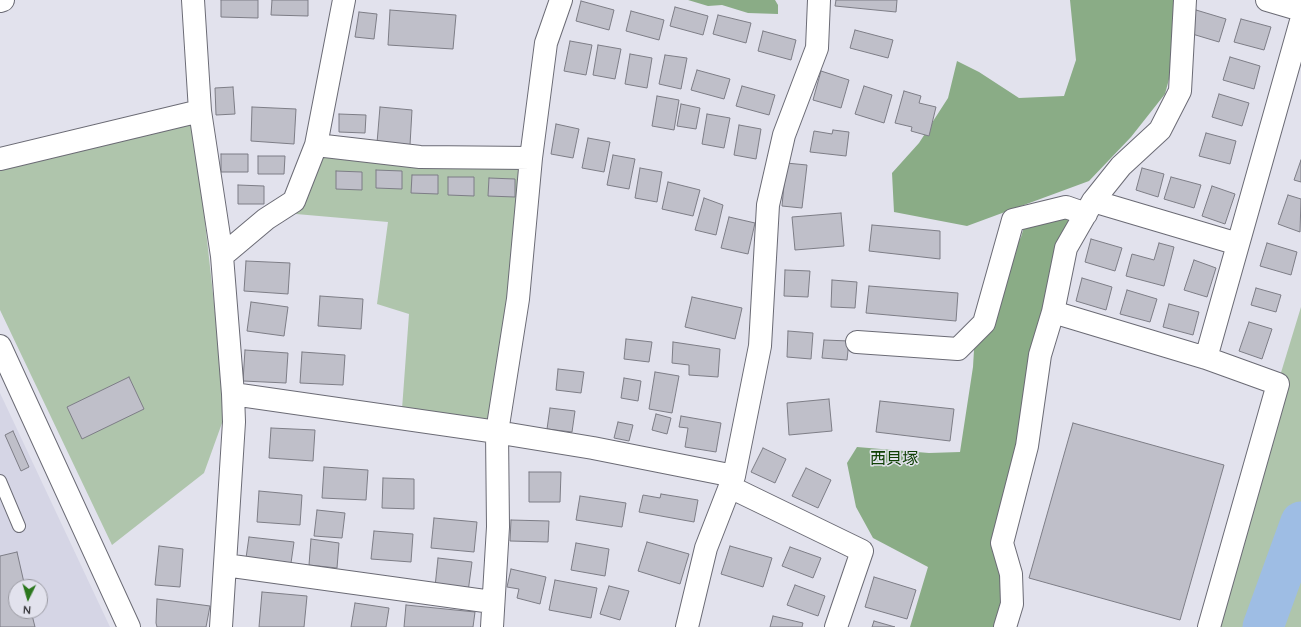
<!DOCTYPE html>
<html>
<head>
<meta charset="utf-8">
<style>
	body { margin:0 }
	#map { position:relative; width:1301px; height:627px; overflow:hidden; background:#e2e2ed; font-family:Quicksand,sans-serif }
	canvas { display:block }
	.north { position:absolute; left:8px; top:579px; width:40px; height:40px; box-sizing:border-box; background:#e2e2ed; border:1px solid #9a9aa2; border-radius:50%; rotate:185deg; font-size:11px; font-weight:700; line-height:16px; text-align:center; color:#2e2e32 }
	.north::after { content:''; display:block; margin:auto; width:14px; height:18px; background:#2b771d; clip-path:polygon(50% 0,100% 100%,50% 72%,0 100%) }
</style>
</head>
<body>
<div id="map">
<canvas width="1301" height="627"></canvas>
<div class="north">N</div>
</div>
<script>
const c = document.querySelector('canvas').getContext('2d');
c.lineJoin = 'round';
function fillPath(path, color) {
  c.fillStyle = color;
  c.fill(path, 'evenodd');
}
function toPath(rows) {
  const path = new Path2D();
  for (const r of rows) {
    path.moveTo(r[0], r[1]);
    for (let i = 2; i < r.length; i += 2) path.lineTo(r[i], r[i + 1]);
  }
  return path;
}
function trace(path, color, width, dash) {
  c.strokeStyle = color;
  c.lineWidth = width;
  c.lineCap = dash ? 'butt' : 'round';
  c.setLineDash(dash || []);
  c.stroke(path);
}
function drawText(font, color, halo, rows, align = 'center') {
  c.font = font + ' Quicksand,"Noto Sans JP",sans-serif';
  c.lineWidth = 3;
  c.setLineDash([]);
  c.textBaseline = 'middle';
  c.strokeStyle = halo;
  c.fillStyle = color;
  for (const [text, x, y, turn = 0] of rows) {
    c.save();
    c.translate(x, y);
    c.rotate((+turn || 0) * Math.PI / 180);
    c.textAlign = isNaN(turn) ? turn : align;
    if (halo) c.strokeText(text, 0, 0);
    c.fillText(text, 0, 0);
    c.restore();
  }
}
const built = toPath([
	[0,393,110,627,0,627],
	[16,587,40,587,40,611,16,611]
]);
const green = toPath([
	[193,113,226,412,204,473,112,545,0,310,0,159],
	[328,147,531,168,490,431,402,409,409,314,377,304,388,222,296,214,294,201],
	[1301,307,1301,627,1213,627,1276,389]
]);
const forest = toPath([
	[688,0,775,0,778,5,778,14,748,13,722,5,708,6],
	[1070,0,1182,0,1183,27,1165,94,1131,137,1089,181,967,226,894,212,892,173,919,143,948,98,957,61,979,72,1019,98,1064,96,1076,60],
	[1086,214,1058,286,1048,377,1002,543,1004,627,910,627,928,567,873,538,856,507,847,463,857,447,929,453,960,452,973,367,975,333,994,288,1021,237,1027,217]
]);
const river = toPath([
	[1263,627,1301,522]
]);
const building = toPath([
	[221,0,258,0,258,18,221,17,221,0],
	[272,0,308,0,308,16,271,15,272,0],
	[836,0,897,0,896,12,835,6,836,0],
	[581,1,614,10,609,30,576,21,581,1],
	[675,7,708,16,703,35,670,26,675,7],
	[390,10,456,15,453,49,388,45,390,10],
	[1196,10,1226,19,1219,42,1189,33,1196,10],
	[631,11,664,20,659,40,626,31,631,11],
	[359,12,377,14,374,39,355,37,359,12],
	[718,15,751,23,746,43,713,34,718,15],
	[1241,19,1271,27,1264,50,1234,42,1241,19],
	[855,30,893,40,888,58,850,48,855,30],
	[763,31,796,40,791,60,758,51,763,31],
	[570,41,592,45,586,75,564,71,570,41],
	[598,45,621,49,615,79,593,75,598,45],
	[630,54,652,58,647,88,625,84,630,54],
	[665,55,687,58,681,89,659,84,665,55],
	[1230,57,1260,66,1254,89,1223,80,1230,57],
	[697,70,730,79,724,99,691,90,697,70],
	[821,71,849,80,841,108,813,100,821,71],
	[742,86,775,95,769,115,736,106,742,86],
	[864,86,892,95,884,123,855,114,864,86],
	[233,87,235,114,216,115,215,88,233,87],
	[904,91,921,96,919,103,936,107,929,136,911,131,912,127,895,123,904,91],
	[1219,94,1249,103,1242,126,1212,117,1219,94],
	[657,96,679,100,674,130,652,126,657,96],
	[681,104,700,108,696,129,677,126,681,104],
	[252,107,296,109,294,144,251,141,252,107],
	[380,107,412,110,410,145,377,143,380,107],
	[339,114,366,115,365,133,339,132,339,114],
	[707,114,730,118,724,148,702,144,707,114],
	[556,124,579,129,573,158,551,154,556,124],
	[739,125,761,129,756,159,734,155,739,125],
	[833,130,849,132,846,156,810,152,814,131,832,134,833,130],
	[1206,133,1236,141,1230,164,1199,156,1206,133],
	[588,138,610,142,604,172,582,168,588,138],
	[221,154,248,154,248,172,221,172,221,154],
	[613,155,635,159,629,189,607,185,613,155],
	[258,156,285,156,284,174,258,174,258,156],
	[1301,160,1301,182,1294,180,1301,160],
	[786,163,807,165,802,208,782,206,786,163],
	[640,168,662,172,657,202,635,198,640,168],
	[1142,168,1164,174,1158,197,1136,190,1142,168],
	[376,170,402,171,402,189,376,188,376,170],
	[336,171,362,172,362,190,336,189,336,171],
	[412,175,438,175,438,194,411,193,412,175],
	[448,177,474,177,474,196,448,195,448,177],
	[1171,177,1201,185,1194,208,1164,199,1171,177],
	[489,178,515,179,515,197,488,196,489,178],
	[668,182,700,190,693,216,662,209,668,182],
	[238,185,264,186,264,204,238,204,238,185],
	[1212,186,1235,194,1225,224,1202,216,1212,186],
	[1288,195,1301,199,1300,232,1278,224,1288,195],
	[704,198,723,205,716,235,695,230,704,198],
	[841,213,844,246,795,250,792,217,841,213],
	[729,217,755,223,748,254,721,248,729,217],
	[872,225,940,231,940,259,869,251,872,225],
	[1091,239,1122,248,1115,271,1085,262,1091,239],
	[1159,243,1174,247,1164,286,1126,276,1132,254,1154,260,1159,243],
	[1267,243,1297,252,1291,275,1260,266,1267,243],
	[1194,260,1216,268,1207,297,1184,290,1194,260],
	[246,261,290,263,288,294,244,291,246,261],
	[785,270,810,271,808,297,784,296,785,270],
	[1082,278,1112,287,1106,310,1076,301,1082,278],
	[832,280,857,282,855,308,831,307,832,280],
	[869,286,958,293,956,321,866,313,869,286],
	[1256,288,1281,295,1276,312,1251,305,1256,288],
	[1127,290,1157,299,1150,322,1120,314,1127,290],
	[320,296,363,299,361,329,318,326,320,296],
	[692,297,742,308,735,339,685,327,692,297],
	[251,302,288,307,284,336,247,331,251,302],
	[1169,304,1199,312,1193,335,1163,327,1169,304],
	[1249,322,1272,329,1262,359,1239,351,1249,322],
	[788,331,813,333,811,359,787,357,788,331],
	[626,339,652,342,649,362,624,359,626,339],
	[824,340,849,341,847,360,822,358,824,340],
	[673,342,720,349,718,377,689,375,689,365,672,363,673,342],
	[245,350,288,353,286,383,243,381,245,350],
	[302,352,345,355,343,385,300,383,302,352],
	[558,369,584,372,581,393,556,390,558,369],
	[655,372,679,376,672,413,649,409,655,372],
	[129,377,144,409,82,439,67,407,129,377],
	[624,378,641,381,638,401,621,398,624,378],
	[829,399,832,431,789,435,787,403,829,399],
	[880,401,954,409,950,441,876,432,880,401],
	[550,408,575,411,572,432,547,429,550,408],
	[656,414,671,418,667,434,652,430,656,414],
	[681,416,721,423,716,452,685,447,688,428,679,427,681,416],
	[618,422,633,425,629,441,614,438,618,422],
	[1073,423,1224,465,1180,620,1029,578,1073,423],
	[271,428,315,430,313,461,269,458,271,428],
	[13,431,29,467,21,471,5,435,13,431],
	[763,448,786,459,775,483,751,472,763,448],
	[324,467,368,470,366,500,322,498,324,467],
	[806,468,831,480,818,508,792,496,806,468],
	[529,472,561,472,560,502,529,502,529,472],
	[383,478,414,479,414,509,382,508,383,478],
	[259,491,302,495,300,525,257,522,259,491],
	[661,494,698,500,694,522,639,512,643,495,660,498,661,494],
	[580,496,626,503,622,527,576,520,580,496],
	[317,510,345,513,342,538,314,536,317,510],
	[434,518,477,522,474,552,431,548,434,518],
	[511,520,549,521,548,542,510,541,511,520],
	[374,531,413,534,411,562,371,559,374,531],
	[249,537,294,542,291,563,246,558,249,537],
	[311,539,339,543,337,568,309,565,311,539],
	[647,542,689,554,680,584,638,571,647,542],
	[576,543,609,549,605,576,571,570,576,543],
	[159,546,183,549,180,587,155,585,159,546],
	[730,546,772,558,763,587,721,574,730,546],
	[790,547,821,558,813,578,782,566,790,547],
	[17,552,25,587,16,587,16,611,31,611,35,627,0,627,0,556,17,552],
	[438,558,472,562,468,592,435,587,438,558],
	[511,569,546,577,540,604,517,598,519,589,507,587,511,569],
	[874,577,916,590,907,619,865,607,874,577],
	[555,580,597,588,591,618,549,610,555,580],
	[795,585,825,596,818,616,787,605,795,585],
	[609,586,629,591,620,620,600,614,609,586],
	[262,592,307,596,304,627,259,627,262,592],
	[157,599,210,606,206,627,157,627,156,623,157,599],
	[355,603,389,608,386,627,351,627,355,603],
	[406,605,475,612,473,627,404,627,406,605],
	[773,616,803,623,802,627,770,627,773,616],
	[874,621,895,627,872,627,874,621]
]);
const service = toPath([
	[0,481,19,526]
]);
const minor = toPath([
	[193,0,200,111,222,256,233,394,234,422,221,627],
	[1185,0,1180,91,1160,130,1121,166,1093,201,1066,248,1053,312,1206,358,1278,384,1209,627],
	[1267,0,1301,10],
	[0,1,3,0],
	[316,145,420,157,531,158],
	[0,159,200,111],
	[1093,201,1238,244],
	[222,256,266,219,294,201,316,145,344,0],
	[857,342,958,349,984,323,1013,220,1066,207,1086,214],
	[1206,358,1301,21],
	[233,394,490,431,593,448,734,476],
	[730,487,862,551,836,627],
	[225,565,492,602],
	[492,627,498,527,497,432,518,299,531,158,546,43,561,0],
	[687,627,706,548,734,476,760,346,768,205,784,135,817,48,819,0],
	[1005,627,1012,604,1011,574,1002,543,1027,446,1040,355,1053,312]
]);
const tertiary = toPath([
	[0,346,129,627]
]);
const quarterNames = [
	["西貝塚",894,459]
];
fillPath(built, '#d5d5e5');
fillPath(green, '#afc5ac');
fillPath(forest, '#8aac86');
trace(river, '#9ebde4', 41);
fillPath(building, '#bfbfc9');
trace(building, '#7d7d86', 1);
trace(service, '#6b6b75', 14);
trace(minor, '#6b6b75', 24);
trace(tertiary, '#6b6b75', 24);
trace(service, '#fff', 12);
trace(minor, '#fff', 22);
trace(tertiary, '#fff', 22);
drawText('16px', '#0f4005', '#e2e2ed', quarterNames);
</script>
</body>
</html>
